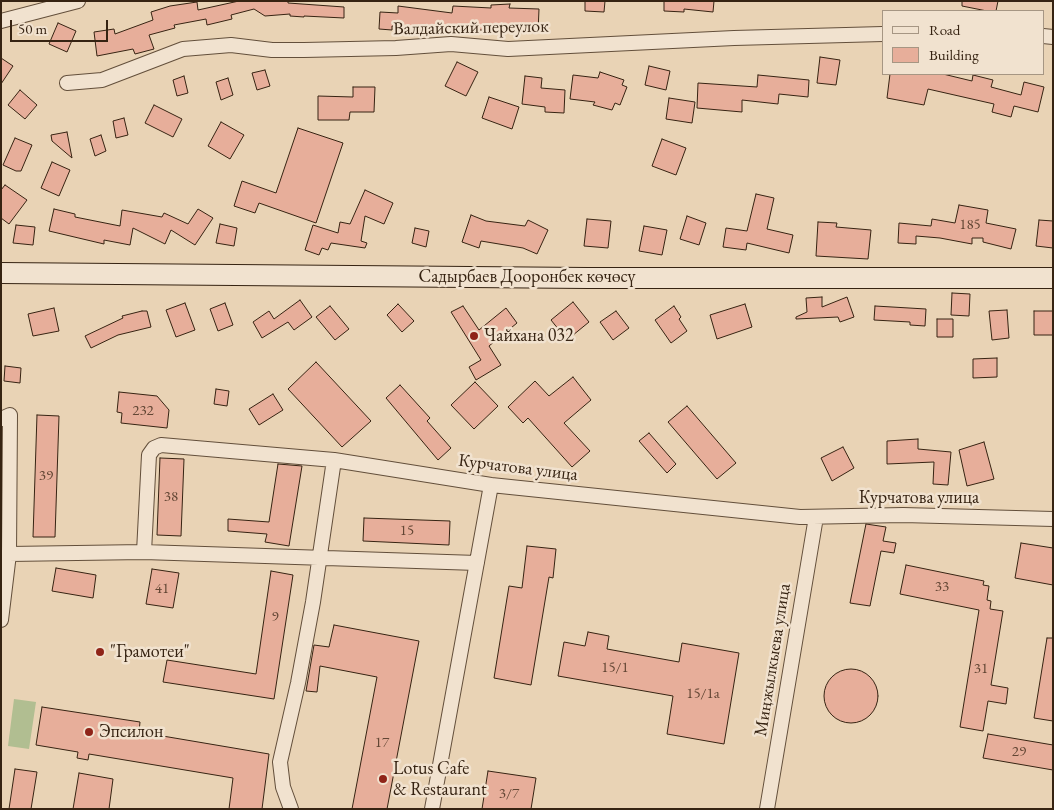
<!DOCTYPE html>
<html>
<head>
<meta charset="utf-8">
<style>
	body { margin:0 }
	#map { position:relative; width:1054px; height:810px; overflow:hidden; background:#e9d3b5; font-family:"EB Garamond",serif }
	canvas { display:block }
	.frame { position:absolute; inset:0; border:2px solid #362312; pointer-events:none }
	.legend { position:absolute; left:882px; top:10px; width:162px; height:65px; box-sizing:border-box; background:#f1e2cf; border:1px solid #a69683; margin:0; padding:6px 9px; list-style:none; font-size:15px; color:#362312 }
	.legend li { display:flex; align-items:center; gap:10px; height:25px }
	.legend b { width:25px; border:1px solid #a69683 }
	.scale { position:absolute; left:10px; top:20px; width:98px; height:22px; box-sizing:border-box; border:2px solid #362312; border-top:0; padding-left:6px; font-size:15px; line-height:18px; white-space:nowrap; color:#362312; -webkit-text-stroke:4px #f1e2cf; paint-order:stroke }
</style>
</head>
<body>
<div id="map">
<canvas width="1054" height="810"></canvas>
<div class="frame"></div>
<ul class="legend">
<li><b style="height:6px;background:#f1e2cf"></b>Road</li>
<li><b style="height:14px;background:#e7ae9a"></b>Building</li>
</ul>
<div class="scale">50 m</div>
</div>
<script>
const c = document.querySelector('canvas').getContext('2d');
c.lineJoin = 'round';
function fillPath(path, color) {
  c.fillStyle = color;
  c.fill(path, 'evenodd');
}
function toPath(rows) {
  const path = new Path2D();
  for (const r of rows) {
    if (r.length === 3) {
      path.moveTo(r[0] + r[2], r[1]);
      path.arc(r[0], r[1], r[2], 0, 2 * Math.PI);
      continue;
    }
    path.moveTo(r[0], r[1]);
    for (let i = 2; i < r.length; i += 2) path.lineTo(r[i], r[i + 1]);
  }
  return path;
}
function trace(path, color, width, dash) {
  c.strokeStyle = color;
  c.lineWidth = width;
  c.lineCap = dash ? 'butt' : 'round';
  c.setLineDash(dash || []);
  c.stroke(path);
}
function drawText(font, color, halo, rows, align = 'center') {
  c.font = font + ' "EB Garamond",serif';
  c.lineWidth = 5;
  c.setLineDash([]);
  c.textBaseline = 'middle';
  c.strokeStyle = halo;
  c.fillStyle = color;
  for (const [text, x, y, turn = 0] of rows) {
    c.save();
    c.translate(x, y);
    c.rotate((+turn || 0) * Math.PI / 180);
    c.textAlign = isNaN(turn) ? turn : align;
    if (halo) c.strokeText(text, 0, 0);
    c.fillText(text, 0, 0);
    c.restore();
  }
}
const green = toPath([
	[14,699,36,702,29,749,8,746]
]);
const building = toPath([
	[239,1,288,1,288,3,344,7,344,18,304,16,304,17,290,16,290,14,265,16,254,9,231,15,232,19,207,25,206,19,174,25,175,28,149,35,154,49,135,54,133,49,97,56,94,32,114,29,115,34,153,20,151,12,170,6,197,2,198,10,239,1],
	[585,1,605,1,604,12,585,11,585,1],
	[664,1,714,1,713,12,684,9,684,12,664,11,664,1],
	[962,1,998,1,996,11,987,11,962,6,962,1],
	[510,4,509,8,539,9,538,33,518,33,519,30,472,30,472,33,436,32,392,26,392,30,379,29,380,12,398,13,398,6,452,13,453,6,491,8,491,5,510,4],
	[58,23,76,31,67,52,49,44,58,23],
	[820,57,840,60,836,85,817,83,820,57],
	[1,58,13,66,1,84,1,58],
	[457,62,478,72,466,96,445,86,457,62],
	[649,66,670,71,666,90,645,85,649,66],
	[265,70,270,86,257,90,252,73,265,70],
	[600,72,624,80,622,85,627,87,620,105,615,103,612,110,593,105,595,102,570,99,573,75,598,78,600,72],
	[890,74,943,74,972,81,973,75,993,80,991,87,1021,95,1024,82,1044,87,1038,112,1014,106,1011,117,992,112,994,104,928,89,924,105,887,98,890,74],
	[758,75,809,80,808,97,779,94,778,104,742,100,742,112,697,108,698,83,757,87,758,75],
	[184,76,188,93,177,96,173,80,184,76],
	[525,76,542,78,541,88,565,90,564,113,545,112,545,107,522,104,525,76],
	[228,78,233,95,221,100,216,82,228,78],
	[353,87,375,87,374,112,350,112,349,120,318,120,318,96,353,97,353,87],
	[20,90,37,105,25,119,8,105,20,90],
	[489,97,519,107,512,129,482,118,489,97],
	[669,98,695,102,692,123,666,119,669,98],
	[154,105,182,119,173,137,145,123,154,105],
	[124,118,128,135,116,138,113,121,124,118],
	[221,122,244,135,230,159,208,146,221,122],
	[298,128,343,143,316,223,259,203,255,213,234,206,242,181,276,193,298,128],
	[67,132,72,158,52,141,51,135,67,132],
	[101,135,106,151,95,156,90,139,101,135],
	[15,138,32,145,21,171,16,171,3,165,15,138],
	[662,139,686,148,676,175,652,166,662,139],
	[52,162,70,170,59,196,41,188,52,162],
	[5,185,27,200,9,224,1,218,1,190,5,185],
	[365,190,393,203,384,224,365,216,361,241,367,243,365,248,331,243,328,250,322,248,319,255,305,250,313,225,338,233,340,222,350,224,365,190],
	[756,194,774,198,767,229,793,235,789,253,747,243,746,250,723,247,726,228,747,231,756,194],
	[959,205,988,210,986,223,1016,229,1011,249,983,242,983,238,972,238,972,244,940,238,916,236,916,244,898,243,899,223,931,226,932,219,955,223,959,205],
	[54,209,75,214,75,217,120,226,122,210,162,217,164,213,188,224,198,209,213,218,195,245,171,230,165,244,133,228,130,245,104,240,104,244,49,231,54,209],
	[471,215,486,221,525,226,528,220,548,230,537,254,523,248,481,241,479,248,462,242,471,215],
	[687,216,706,223,699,245,680,239,687,216],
	[587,219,611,221,608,248,584,246,587,219],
	[1039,220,1053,221,1053,248,1036,246,1039,220],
	[818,222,837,223,836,227,871,230,868,259,816,256,818,222],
	[220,224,237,228,234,246,216,243,220,224],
	[16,225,35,227,33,245,13,243,16,225],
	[644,226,667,230,662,255,639,251,644,226],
	[415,228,429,231,426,247,412,243,415,228],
	[952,293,970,294,969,316,951,315,952,293],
	[822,297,822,307,847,297,854,317,840,322,838,317,796,319,796,317,807,312,806,298,822,297],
	[300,300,312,317,294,330,288,322,262,338,253,322,269,311,274,319,300,300],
	[573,302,589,322,567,340,551,320,573,302],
	[185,303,195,330,176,337,166,310,185,303],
	[225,303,233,325,218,331,210,309,225,303],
	[398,304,414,321,402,332,387,315,398,304],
	[745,304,752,327,717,339,710,315,745,304],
	[330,306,349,329,335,340,316,317,330,306],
	[463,306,479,330,506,308,517,323,489,346,501,365,476,380,469,367,481,360,451,312,463,306],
	[674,306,681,317,679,319,687,331,671,343,655,320,674,306],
	[875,306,926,309,925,326,910,325,910,322,874,320,875,306],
	[54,308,59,331,33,336,28,314,54,308],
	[1007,310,1009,338,992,340,989,311,1007,310],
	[142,311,147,311,151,327,118,335,91,348,85,336,123,318,122,316,142,311],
	[616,311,629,328,613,340,600,322,616,311],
	[1034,311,1053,311,1053,335,1034,335,1034,311],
	[937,319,953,319,953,337,937,337,937,319],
	[997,358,997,377,973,378,973,359,997,358],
	[316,362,371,421,342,447,288,389,316,362],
	[5,366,21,368,20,383,4,381,5,366],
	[573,377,591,400,564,423,590,451,572,467,528,418,523,423,508,407,535,381,549,396,573,377],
	[475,382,498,406,474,429,451,405,475,382],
	[400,385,430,418,427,421,451,448,438,460,386,398,400,385],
	[216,389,229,391,227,406,214,404,216,389],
	[119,392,157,396,169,410,167,428,121,423,122,413,117,412,119,392],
	[273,394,283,410,259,425,249,409,273,394],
	[687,406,736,463,717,479,668,422,687,406],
	[37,415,59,416,55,537,33,537,37,415],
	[649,433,676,464,667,473,639,441,649,433],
	[918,439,918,449,951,452,948,485,933,484,934,462,887,464,887,441,918,439],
	[984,442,994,479,967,486,959,450,984,442],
	[843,447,854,468,832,481,821,458,843,447],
	[160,458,184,459,181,536,157,535,160,458],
	[278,464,302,466,289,546,265,542,267,534,228,531,228,519,269,522,278,464],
	[364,518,450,521,449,545,363,541,364,518],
	[866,524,886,527,883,541,896,543,894,553,881,551,870,606,850,603,866,524],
	[1021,543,1053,548,1053,585,1015,578,1021,543],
	[527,546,556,549,553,578,549,577,531,685,494,678,509,586,522,588,527,546],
	[906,565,984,581,983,585,989,586,987,600,991,601,990,609,1003,611,991,685,1008,688,1006,704,988,701,983,731,960,727,979,610,900,594,906,565],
	[56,568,96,575,93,598,52,591,56,568],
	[152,569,179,573,173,608,146,604,152,569],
	[271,571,293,575,274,699,163,682,167,660,256,674,271,571],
	[334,625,419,641,387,809,352,809,377,677,320,666,317,692,306,691,314,645,329,647,334,625],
	[588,632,609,636,607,649,679,662,682,643,739,653,724,744,667,734,673,696,558,676,564,642,585,646,588,632],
	[1047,638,1053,638,1053,721,1034,718,1047,638],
	[851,696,27],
	[42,707,140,722,139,732,269,754,262,809,229,809,233,778,89,754,88,760,77,758,78,752,36,745,42,707],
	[988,734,1053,745,1053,770,983,758,988,734],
	[15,769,37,772,31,809,9,809,15,769],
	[488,771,536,778,531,809,482,809,488,771],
	[79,773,113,779,109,809,73,809,79,773]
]);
const street = toPath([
	[1,21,78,1],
	[1043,36,1053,37],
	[67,83,102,80,183,49,231,45,272,50,304,50,396,48,451,44,508,49,734,38,883,34],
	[1,419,10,415,9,554,1,620],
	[144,552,149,455,154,448,161,445,334,460],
	[9,554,144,552,477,563],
	[291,809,283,787,280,762,298,683,313,602,334,460,491,485,800,517,903,515,1053,519],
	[432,809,491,485],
	[767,809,816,517]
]);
const secondary = toPath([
	[1,273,587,278,1053,278]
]);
const markers = [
	[474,336,5,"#8f2418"],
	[100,652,5,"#8f2418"],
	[89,732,5,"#8f2418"],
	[383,779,5,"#8f2418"]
];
const numberNames = [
	["185",970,225],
	["232",143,411],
	["39",46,476],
	["38",171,497],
	["15",407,531],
	["33",942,587],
	["41",162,589],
	["9",275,617],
	["15/1",615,668],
	["31",981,669],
	["15/1а",703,694],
	["17",382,743],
	["29",1019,752],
	["3/7",509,794]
];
const streetNames = [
	["Валдайский переулок",471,28,-1],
	["Садырбаев Дооронбек көчөсү",527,277],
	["Курчатова улица",518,468,7],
	["Курчатова улица",919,498],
	["Миңжылкыева улица",773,660,-81]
];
const poiNames = [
	["Чайхана 032",484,336],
	["\"Грамотеи\"",110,652],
	["Эпсилон",99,732],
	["Lotus Cafe",393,769],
	["& Restaurant",393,790]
];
fillPath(green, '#b1be91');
fillPath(building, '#e7ae9a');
trace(building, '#362312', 1);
trace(street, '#634f3b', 16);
trace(secondary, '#362312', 22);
trace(street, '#f1e2cf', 14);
trace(secondary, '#f1e2cf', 20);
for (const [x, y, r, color] of markers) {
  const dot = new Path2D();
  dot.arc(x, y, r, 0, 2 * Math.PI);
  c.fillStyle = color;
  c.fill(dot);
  trace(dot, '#f1e2cf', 2);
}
drawText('15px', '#624634', null, numberNames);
drawText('18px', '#362312', '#f1e2cf', streetNames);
drawText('18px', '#362312', '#f1e2cf', poiNames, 'left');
</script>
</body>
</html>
